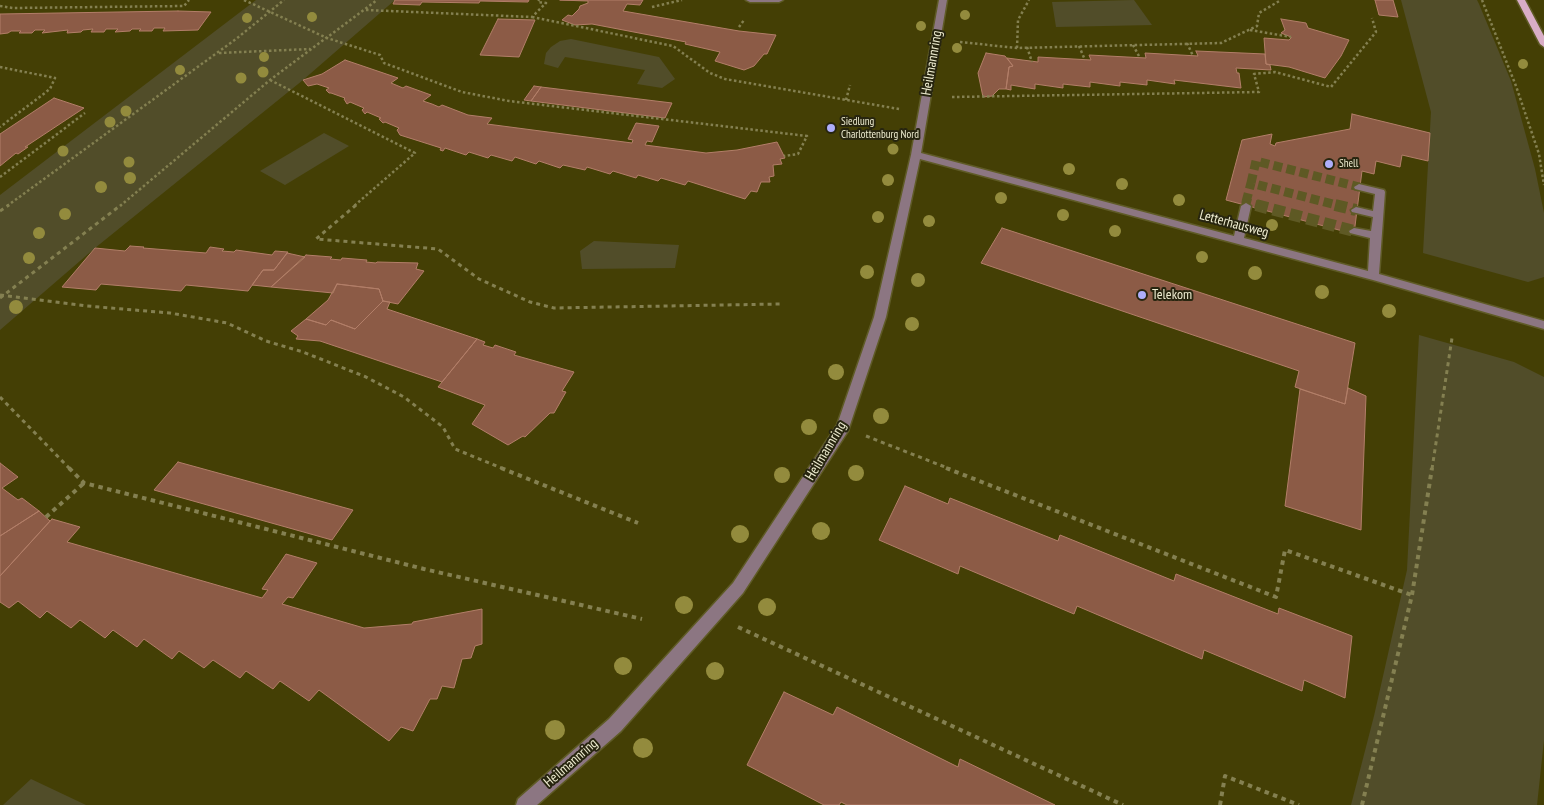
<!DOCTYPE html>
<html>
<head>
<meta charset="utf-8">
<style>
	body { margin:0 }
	canvas { display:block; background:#443f05 }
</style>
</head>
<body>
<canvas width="1544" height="805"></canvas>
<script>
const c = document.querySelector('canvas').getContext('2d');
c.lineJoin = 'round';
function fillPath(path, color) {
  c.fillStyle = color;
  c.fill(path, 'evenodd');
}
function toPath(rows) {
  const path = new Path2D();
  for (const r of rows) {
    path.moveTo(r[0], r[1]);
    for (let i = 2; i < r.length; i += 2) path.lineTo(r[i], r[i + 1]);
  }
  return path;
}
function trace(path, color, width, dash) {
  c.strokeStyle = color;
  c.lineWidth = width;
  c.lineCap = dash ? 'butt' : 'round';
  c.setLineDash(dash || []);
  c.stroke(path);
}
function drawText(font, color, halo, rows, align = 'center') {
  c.font = font + ' "PT Sans Narrow",sans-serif';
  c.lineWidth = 4;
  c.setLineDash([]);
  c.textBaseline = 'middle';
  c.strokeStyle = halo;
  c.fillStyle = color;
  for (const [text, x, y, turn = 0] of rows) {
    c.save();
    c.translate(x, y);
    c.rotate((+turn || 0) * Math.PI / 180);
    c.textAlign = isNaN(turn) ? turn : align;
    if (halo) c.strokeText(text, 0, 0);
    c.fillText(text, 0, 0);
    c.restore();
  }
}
const green = toPath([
	[256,0,395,0,303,80,95,248,0,330,0,195],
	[1134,0,1152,25,1056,27,1052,2],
	[1401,0,1477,0,1479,4,1511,81,1535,169,1544,213,1544,277,1528,282,1423,253,1431,112],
	[571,39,659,57,675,79,662,88,637,84,645,70,565,57,558,68,544,64,546,53,551,47,560,41],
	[324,133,349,146,285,185,260,171],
	[594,241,679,245,675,268,582,269,580,251],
	[1419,335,1514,362,1544,377,1544,740,1537,805,1351,805,1374,716,1407,570],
	[31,779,86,805,3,805]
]);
const building = toPath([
	[395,0,529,0,528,2,480,1,479,3,422,2,420,5,393,4,395,0],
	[560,0,643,0,640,5,627,4,623,11,739,31,776,35,767,54,764,54,754,66,744,70,715,61,720,52,685,44,686,42,592,24,575,25,562,20,568,15,572,16,579,9,580,6,588,3,588,1,560,0],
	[1375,0,1393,0,1398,17,1379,15,1375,0],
	[178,11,211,12,198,30,163,31,165,28,154,28,152,31,139,31,141,29,132,29,130,31,115,32,118,29,106,29,104,32,91,32,93,29,83,30,81,32,67,33,68,30,42,33,45,30,35,30,32,33,19,33,21,31,11,31,8,33,0,34,0,14,178,11],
	[498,19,535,20,519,57,480,55,498,19],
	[1281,19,1306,23,1308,28,1349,40,1341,56,1325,78,1289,67,1266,64,1264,38,1289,40,1291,38,1291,37,1281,33,1285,30,1281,19],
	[1196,51,1265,54,1266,64,1270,65,1271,70,1236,68,1237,73,1239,73,1241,88,1174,80,1175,84,1147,80,1147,85,1120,82,1120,86,1090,82,1090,87,1063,84,1063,88,1035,84,1035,89,1011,85,1011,90,1006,89,1009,67,1013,66,1007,58,1038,62,1038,57,1091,60,1089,55,1146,58,1145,53,1198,56,1196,51],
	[986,53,1005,56,1013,66,1009,67,1006,89,999,89,992,96,983,97,978,73,986,53],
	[345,60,398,78,391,83,403,88,406,86,431,95,423,101,432,104,439,107,442,105,468,115,492,118,487,124,632,143,633,140,628,139,636,123,659,126,652,142,647,141,645,145,706,153,737,150,777,142,785,158,780,159,782,164,773,165,774,176,769,177,770,182,761,182,757,192,751,191,745,199,688,181,685,185,661,178,658,181,638,175,636,178,613,171,610,174,587,167,585,170,563,165,560,168,539,161,536,164,515,157,512,161,491,155,488,158,469,152,466,155,445,148,443,151,440,150,441,148,400,135,397,130,399,128,385,122,383,123,379,119,381,118,367,112,365,114,362,110,364,108,350,102,347,104,344,99,345,98,331,93,329,93,326,90,329,88,317,84,308,86,303,80,322,74,345,60],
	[534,86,541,87,531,101,524,100,534,86],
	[541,87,672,103,665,118,531,101,541,87],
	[54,98,84,108,25,147,28,147,18,154,16,153,0,166,0,134,54,98],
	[1352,114,1430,133,1428,161,1402,155,1400,167,1376,161,1374,174,1362,171,1354,234,1226,200,1242,140,1272,134,1270,144,1275,146,1276,143,1350,129,1352,114],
	[1002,228,1355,343,1345,404,1295,387,1299,371,981,263,1002,228],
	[130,246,144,247,143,248,206,253,210,247,224,249,222,251,234,252,236,250,272,255,275,251,288,252,274,270,263,270,248,291,186,285,181,291,101,284,96,290,62,287,95,248,125,251,130,246],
	[287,253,305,257,271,287,252,285,263,270,274,270,287,253],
	[306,255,332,257,330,259,341,260,342,258,367,260,366,262,376,263,377,262,418,263,416,269,424,271,398,304,383,301,379,289,337,284,333,293,271,287,306,255],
	[337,284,379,289,383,301,355,329,331,320,326,325,306,319,328,300,337,284],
	[383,301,390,302,387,309,477,339,442,382,320,341,296,339,298,336,291,331,306,319,326,325,331,320,355,329,383,301],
	[477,339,485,342,483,345,493,348,495,345,516,352,514,355,574,372,562,391,566,392,554,413,550,413,525,437,523,436,508,445,472,424,485,405,438,387,477,339],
	[1348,388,1366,396,1361,530,1285,506,1300,389,1345,404,1348,388],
	[178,462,353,510,332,540,154,490,178,462],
	[0,463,18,477,2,488,18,500,22,498,39,511,0,536,0,463],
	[905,486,948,504,950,498,1058,541,1060,535,1174,581,1176,574,1278,614,1279,608,1352,636,1345,698,1304,680,1302,691,1204,650,1202,659,1077,606,1074,614,960,566,958,574,879,540,905,486],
	[39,511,50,521,0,576,0,536,39,511],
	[52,519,80,527,67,542,262,598,268,590,262,589,286,554,317,563,293,598,288,597,282,604,364,628,412,624,413,622,482,609,482,644,475,646,471,658,462,659,454,688,442,686,437,699,430,699,413,731,401,727,389,741,319,690,309,701,280,681,273,689,246,671,240,678,213,660,204,668,179,651,172,659,144,639,137,647,113,630,105,638,80,620,71,628,47,611,40,618,18,601,9,608,0,602,0,576,52,519],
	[784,692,833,715,837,707,958,767,960,759,1055,805,847,805,841,802,839,805,824,805,747,765,784,692]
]);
const minorTunnelFar1 = toPath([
	[1251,183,1256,161,1359,187],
	[1246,202,1251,183,1340,206],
	[1246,206,1246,202,1261,206]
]);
const minorTunnel = toPath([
	[1256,205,1354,231],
	[1335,205,1356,210]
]);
const pathFar2 = toPath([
	[244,0,327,38,380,55,384,63,462,92,509,101,807,136,798,154,784,156],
	[1482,0,1516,86,1539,154,1544,185],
	[0,6,13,8,184,6,189,0],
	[652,7,682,0],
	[366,10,532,17,546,3,538,2,539,0],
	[532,17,673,46,710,73,725,79,899,109],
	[739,27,744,20],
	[1250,30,1291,37],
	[960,42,1017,48,1221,43,1257,26,1259,13,1281,0],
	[1187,43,1193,56],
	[1133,45,1140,58],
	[1079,46,1085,60],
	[1027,47,1032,62],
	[1017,48,1018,20,1029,0],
	[219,53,310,49],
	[0,67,55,78,50,89,0,127],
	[270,80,415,153,354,206],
	[952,97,1259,92,1254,74,1275,72,1331,87,1376,32,1372,18],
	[846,100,850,85],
	[0,177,85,113],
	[7,206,236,39,284,0],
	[120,206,270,80,377,0]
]);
const pathFar1 = toPath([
	[356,205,316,239,438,249,479,279,530,302,554,308,780,304],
	[0,211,9,205],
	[0,295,87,306,170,313,227,323,266,341,303,352,366,377,404,397,443,427,455,449,504,469],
	[0,298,121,205],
	[0,397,70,469],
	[866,436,950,469],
	[1432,469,1452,338]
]);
const path = toPath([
	[69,468,84,483,424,569,642,619],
	[501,468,638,523],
	[946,468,1276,597,1285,550,1412,595],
	[46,517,84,483],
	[738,627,1123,805],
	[1220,805,1225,776,1299,805],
	[1362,805,1412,595,1432,468]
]);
const minor = toPath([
	[746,0,783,0,779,2,750,2,746,0],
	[939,0,947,0,921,153,1234,236,1241,206,1246,203,1251,206,1244,238,1368,271,1370,238,1350,233,1349,231,1354,228,1371,231,1373,217,1352,212,1351,210,1356,207,1373,211,1375,194,1355,189,1354,187,1359,184,1384,190,1385,192,1379,274,1544,321,1544,329,1373,280,920,159,886,317,848,431,743,593,621,731,537,805,516,805,518,799,609,719,733,583,837,425,874,317,911,155,939,0]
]);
const major = toPath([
	[1517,0,1525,0,1544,36,1544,47,1540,44,1517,0]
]);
const trees = [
	[965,15,5],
	[312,17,5],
	[247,18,5],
	[921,26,5],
	[957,48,5],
	[264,57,5],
	[1523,64,5],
	[180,70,5],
	[263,72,5.5],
	[241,78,5.5],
	[126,111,5.5],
	[110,122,5.5],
	[893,149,5.5],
	[63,151,5.5],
	[129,162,5.5],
	[1069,169,6],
	[130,178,6],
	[888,180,6],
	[1122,184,6],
	[101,187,6],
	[1001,198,6],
	[1179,200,6],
	[65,214,6],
	[1063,215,6],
	[878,217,6],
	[929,221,6],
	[1272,225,6],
	[1115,231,6],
	[39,233,6],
	[1202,257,6],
	[29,258,6],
	[867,272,7],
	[1255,273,7],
	[918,280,7],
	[1322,292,7],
	[16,307,7],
	[1389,311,7],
	[912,324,7],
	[836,372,8],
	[881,416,8],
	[809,427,8],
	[856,473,8],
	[782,475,8],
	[821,531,9],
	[740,534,9],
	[684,605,9],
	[767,607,9],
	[623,666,9],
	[715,671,9],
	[555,730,10],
	[643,748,10]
];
const markers = [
	[831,128,5,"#aeaefa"],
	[1329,164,5,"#aeaefa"],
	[1142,295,5,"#aeaefa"]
];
const farPoinames = [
	["Siedlung",841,122],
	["Charlottenburg Nord",841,135],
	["Shell",1339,164]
];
const streetNames = [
	["Heilmannring",932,63,-80],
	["Letterhausweg",1234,224,15],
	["Heilmannring",826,451,-59],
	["Heilmannring",571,763,-41]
];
const poiNames = [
	["Telekom",1152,295]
];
fillPath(green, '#514d29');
fillPath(building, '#8c5b46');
trace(building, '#b27e68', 1);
trace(minorTunnelFar1, '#5e5924', 9, [9, 4.5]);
trace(minorTunnel, '#5e5924', 12, [12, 5.5]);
trace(minor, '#5f5b26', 3);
trace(major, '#5f5b26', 3);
trace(pathFar2, '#848051', 2.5, [2.5, 2.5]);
trace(pathFar1, '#848051', 3, [4, 4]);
trace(path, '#848051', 4, [4.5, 4.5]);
fillPath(minor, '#8c7682');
fillPath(major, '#d9adc6');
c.fillStyle = '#938b3d';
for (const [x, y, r] of trees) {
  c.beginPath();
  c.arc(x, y, r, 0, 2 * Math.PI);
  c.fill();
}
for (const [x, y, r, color] of markers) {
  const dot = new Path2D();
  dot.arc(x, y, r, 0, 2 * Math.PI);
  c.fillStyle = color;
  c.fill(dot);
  trace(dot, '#27250f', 2);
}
drawText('11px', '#efedd1', '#27250f', farPoinames, 'left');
drawText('14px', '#efedd1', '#27250f', streetNames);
drawText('14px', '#efedd1', '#27250f', poiNames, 'left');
</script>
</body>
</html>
